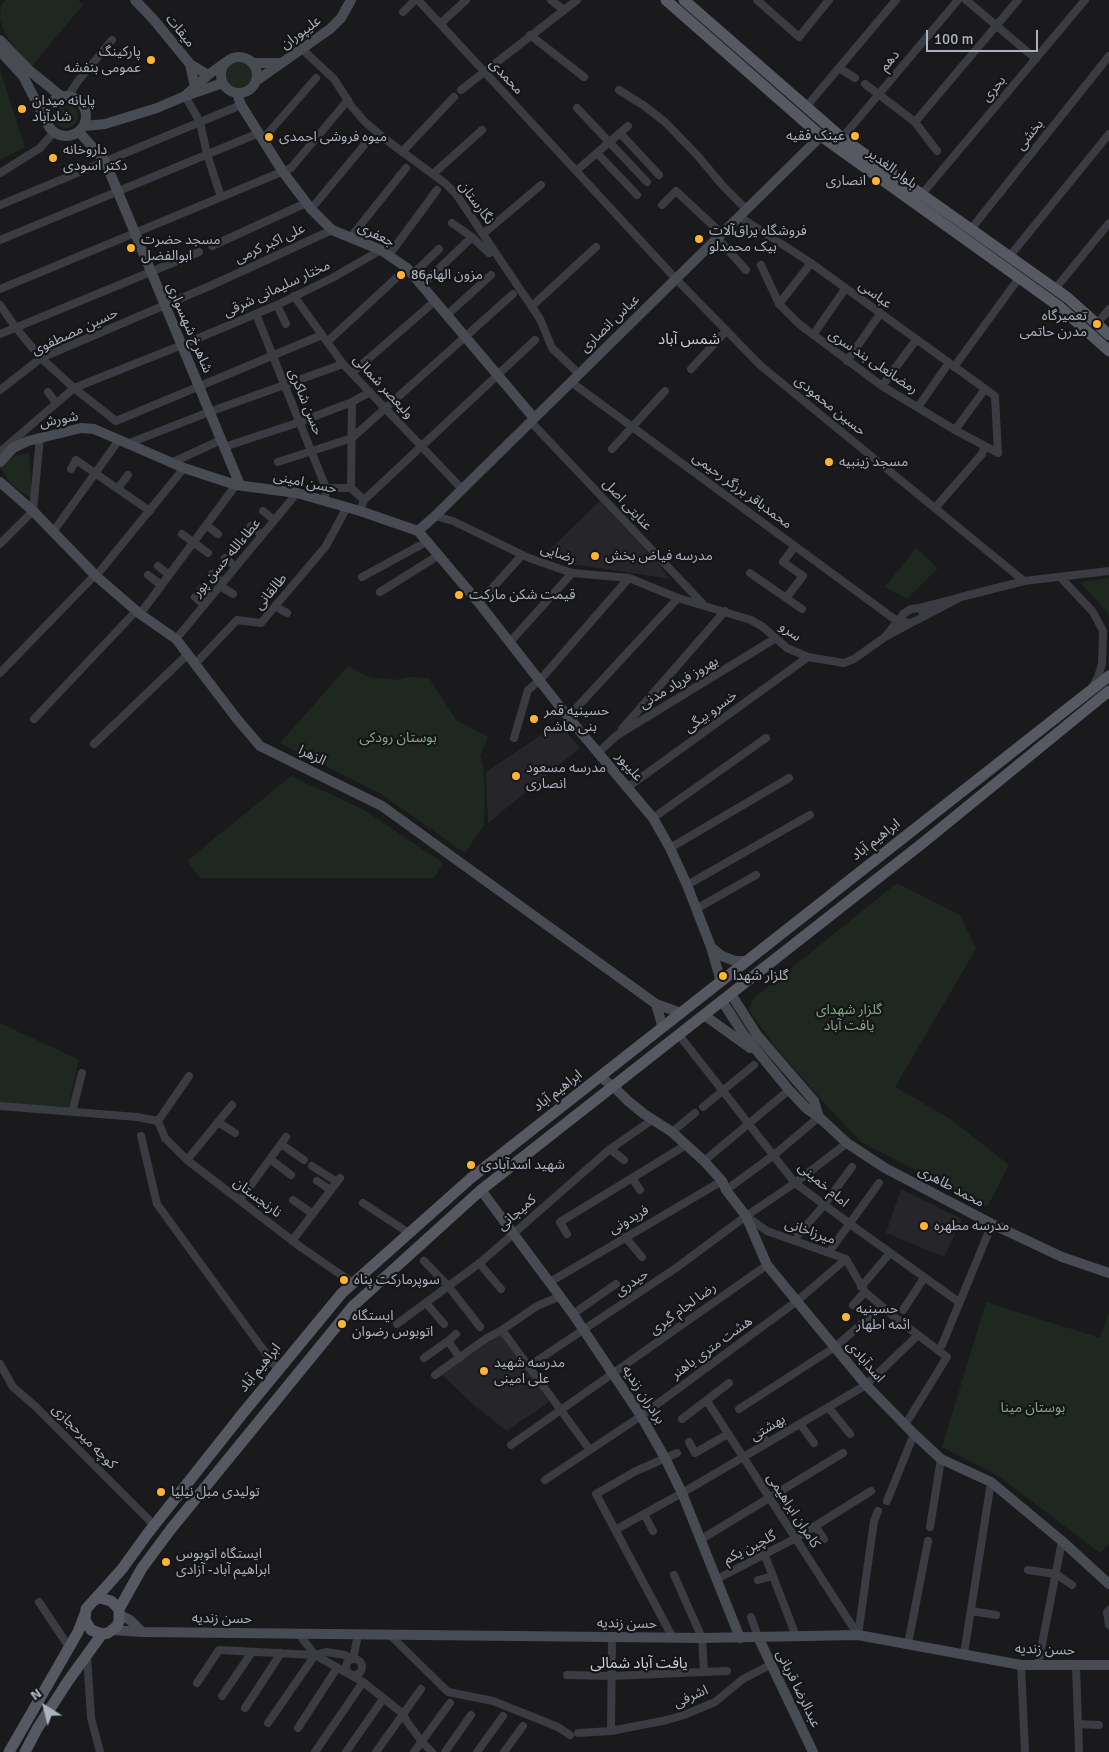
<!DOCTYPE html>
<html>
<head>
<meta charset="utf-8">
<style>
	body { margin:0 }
	#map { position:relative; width:1109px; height:1752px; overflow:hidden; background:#1a1a1c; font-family:Signika,sans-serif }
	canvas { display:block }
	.north { position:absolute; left:20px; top:1682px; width:50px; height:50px; -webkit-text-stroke:4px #151517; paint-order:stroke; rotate:324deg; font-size:14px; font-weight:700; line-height:20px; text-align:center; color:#abb1bd }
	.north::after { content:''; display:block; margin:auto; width:18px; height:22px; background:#abb1bd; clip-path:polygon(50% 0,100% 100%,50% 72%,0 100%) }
	.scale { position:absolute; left:926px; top:30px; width:112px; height:22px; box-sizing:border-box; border:2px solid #abb1bd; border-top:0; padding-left:6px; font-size:15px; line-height:18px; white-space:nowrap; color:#abb1bd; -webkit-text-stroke:4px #151517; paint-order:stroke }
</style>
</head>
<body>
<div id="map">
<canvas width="1109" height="1752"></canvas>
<div class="north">N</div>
<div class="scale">100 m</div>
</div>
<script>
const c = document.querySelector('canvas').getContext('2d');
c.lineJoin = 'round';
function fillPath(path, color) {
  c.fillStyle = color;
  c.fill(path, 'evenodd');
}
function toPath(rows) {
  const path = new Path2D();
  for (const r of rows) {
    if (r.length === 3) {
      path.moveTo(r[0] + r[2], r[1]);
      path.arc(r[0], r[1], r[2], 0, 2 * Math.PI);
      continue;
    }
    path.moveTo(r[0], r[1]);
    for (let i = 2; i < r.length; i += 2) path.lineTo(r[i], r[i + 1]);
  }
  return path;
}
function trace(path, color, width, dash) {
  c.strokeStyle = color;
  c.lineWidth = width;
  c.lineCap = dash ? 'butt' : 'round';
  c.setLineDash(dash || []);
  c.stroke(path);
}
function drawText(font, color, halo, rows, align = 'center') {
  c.font = font + ' Signika,"Noto Sans Arabic",sans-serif';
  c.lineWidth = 4.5;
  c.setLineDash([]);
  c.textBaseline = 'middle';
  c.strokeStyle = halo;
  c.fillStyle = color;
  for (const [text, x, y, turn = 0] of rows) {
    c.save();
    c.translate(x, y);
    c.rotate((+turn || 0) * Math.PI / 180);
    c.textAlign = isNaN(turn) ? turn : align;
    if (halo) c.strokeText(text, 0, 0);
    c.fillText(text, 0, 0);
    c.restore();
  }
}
const built = toPath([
	[600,501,661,567,670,579,560,562,548,551],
	[559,723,580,748,488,823,486,772],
	[901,1189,962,1219,944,1257,886,1233],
	[502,1333,549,1402,507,1431,475,1406,442,1375]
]);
const green = toPath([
	[6,0,78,0,83,5,31,67,5,34,0,19,1,5],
	[240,76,14],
	[0,70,25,147,0,160],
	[66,116,12],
	[29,453,33,500,11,484,0,467,12,457],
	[916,548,938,568,907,599,885,587],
	[1109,578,1109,614,1080,582],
	[348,666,366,676,375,678,395,680,408,677,429,678,456,720,488,737,480,756,483,765,485,790,484,825,465,853,381,794,280,743],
	[291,776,364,810,443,863,434,878,200,878,187,861],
	[897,883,960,915,976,949,895,1087,949,1118,1009,1165,987,1207,861,1142,825,1104,776,1048,748,1009,754,998],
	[0,1023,79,1060,68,1109,0,1104],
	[986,1302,1100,1338,1109,1312,1109,1544,1100,1553,997,1475,942,1447]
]);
const street = toPath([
	[418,0,676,279,761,366,1024,581],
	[551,0,564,10],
	[757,0,799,37,829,0],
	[966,0,1036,59],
	[403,12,415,0],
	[440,24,466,0],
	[530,35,584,77],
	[302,49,334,79,352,107,365,122,385,139,446,184,456,194,540,319,552,348,579,374],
	[839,68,855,78],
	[865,84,915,122,937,151],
	[461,90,577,0],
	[619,90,643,105,665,122,697,155,723,186,747,210],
	[68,96,78,81,112,40],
	[185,96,200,122,207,154,221,197],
	[806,107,896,0],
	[577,108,647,182],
	[915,122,1018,0],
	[620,133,659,175],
	[842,138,958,0],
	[263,139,316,78],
	[402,152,454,97],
	[597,153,637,195],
	[576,171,628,126],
	[0,173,40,148,54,132],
	[433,174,482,130],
	[922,194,1085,0],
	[0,205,241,105],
	[662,205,676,191,722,234],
	[311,209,366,143],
	[740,217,811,263,995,396,998,453],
	[452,223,472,237,489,253],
	[971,229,1109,56],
	[483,234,541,185],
	[350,238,406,168],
	[718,239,746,270],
	[0,240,259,133],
	[212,246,306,203],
	[389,255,437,190],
	[1009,257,1109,134],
	[761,265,779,304,799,324,882,386,955,430,998,453],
	[412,275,439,249],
	[422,285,472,237],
	[0,289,291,168,348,100],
	[1055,289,1109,223],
	[294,296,343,364,462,489],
	[779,304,811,263],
	[0,305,16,328,41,358,74,388,116,421,322,335],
	[277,305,286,324],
	[532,306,596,247],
	[256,314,326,488,325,501],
	[447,315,491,275],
	[1097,324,1109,309],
	[0,334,199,252],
	[813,335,845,289],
	[327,342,407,268],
	[847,361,880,314],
	[954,367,1019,278],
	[691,369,726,331],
	[352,373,435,301],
	[571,382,897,621],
	[882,386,916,340],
	[0,390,41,358,212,285,332,230],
	[48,392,56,403],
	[918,407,948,364],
	[531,422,703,604],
	[955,430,985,389],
	[127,444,209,412,343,364],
	[224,447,300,422,352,402,370,392],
	[612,449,665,391],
	[0,452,74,388,182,345,277,305,332,278,381,250],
	[278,462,352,438,513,294],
	[171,463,221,440],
	[71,469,76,460,150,511],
	[118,488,128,475],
	[326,488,351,488,364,500],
	[351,488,352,402],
	[935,508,982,454,985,446],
	[263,511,274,520],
	[360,511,364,500,535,340],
	[435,516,453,521,529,558,572,573,629,578,678,598,751,620,763,627,787,648,808,657,844,663,854,659,885,637],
	[206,525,218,534],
	[251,526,262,535],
	[53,532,119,440],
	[182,534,208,553],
	[0,544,33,511,40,437],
	[225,558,236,567],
	[158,566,169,575],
	[750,573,786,598,803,576,783,562,795,546],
	[212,574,222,583],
	[148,575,161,585],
	[96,576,184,468],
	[362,577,428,541],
	[1061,578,1093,612,1103,631,1102,664,1098,677,1093,686],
	[220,586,233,594],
	[201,589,210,597],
	[380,592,439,555],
	[195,597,204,605],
	[961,597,1024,581,1109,571],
	[786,598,802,609],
	[479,603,522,555],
	[275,606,287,613],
	[919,608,961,597,923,617],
	[919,608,923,611,923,617,911,623,903,622,902,618,903,614,911,609,919,608],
	[140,614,236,485],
	[900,618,885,637,911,623],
	[176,639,297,493],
	[510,642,572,573],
	[195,664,237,620,261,623,326,546,347,507],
	[0,673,95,575],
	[568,717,678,598],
	[34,719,136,611],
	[622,729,725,611],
	[514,738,528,690,540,680,629,578],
	[94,744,188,654],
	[599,752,616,736,776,638],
	[628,787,808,657],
	[653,818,766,738],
	[670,848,789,778],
	[687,885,810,815],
	[696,909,756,875],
	[679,1035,795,1183,850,1224,959,1302],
	[0,1106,137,1117,158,1121],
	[703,1107,754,1065],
	[72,1112,82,1073],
	[158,1121,165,1138,187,1160,302,1248,353,1283],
	[158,1121,189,1076],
	[218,1122,235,1133],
	[672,1132,695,1113],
	[141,1136,157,1204,278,1370],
	[281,1144,304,1160],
	[610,1149,624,1160],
	[270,1159,291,1175],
	[187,1160,232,1105],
	[704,1161,789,1090],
	[312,1166,337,1182],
	[632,1178,640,1190],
	[317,1181,331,1190],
	[726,1190,774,1155,819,1117],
	[240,1200,286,1137],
	[293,1200,313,1214],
	[363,1203,409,1233],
	[746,1216,767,1231,846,1259,865,1292,897,1319,947,1357,905,1425],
	[567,1234,560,1222,686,1145],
	[798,1235,824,1205,852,1167],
	[625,1237,642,1257],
	[292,1241,340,1178],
	[829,1252,879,1183],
	[424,1261,449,1287,480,1327],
	[479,1263,501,1289],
	[550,1282,722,1181],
	[861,1287,890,1253],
	[426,1303,444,1324],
	[853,1305,865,1292],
	[903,1310,924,1278],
	[573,1314,616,1284],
	[397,1324,481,1262,610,1149,652,1120],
	[502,1330,590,1450],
	[448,1341,456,1334],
	[942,1345,992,1224],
	[424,1358,448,1341,460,1358],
	[0,1364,13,1387,35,1406,154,1525],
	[529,1366,676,1268,746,1216,795,1183,847,1143],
	[435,1375,487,1338,502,1330,537,1306,561,1296],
	[707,1401,858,1635],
	[828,1407,850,1434],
	[739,1409,835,1347,881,1307],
	[682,1419,729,1383],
	[800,1424,814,1443],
	[761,1433,767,1443],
	[689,1442,695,1453,728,1434],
	[511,1445,767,1265],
	[545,1480,641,1416,797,1301,846,1259],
	[887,1501,914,1434],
	[644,1514,653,1531],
	[815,1526,824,1539],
	[930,1527,941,1459],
	[615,1530,682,1493,866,1385,918,1335],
	[700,1540,843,1453],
	[762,1548,796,1636],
	[1028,1570,1056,1574,1072,1585],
	[674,1575,702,1638,704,1671],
	[717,1579,796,1538,871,1491],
	[758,1580,773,1576],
	[39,1602,69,1647],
	[1109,1610,1107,1612,1109,1625],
	[971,1611,996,1615],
	[751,1617,758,1637],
	[299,1634,315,1655,363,1682,402,1713,408,1723,422,1742,432,1752],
	[390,1635,448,1692,493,1701,558,1727,570,1735],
	[858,1635,874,1521,878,1511],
	[673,1638,596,1494,636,1471,677,1453],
	[908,1644,928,1541],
	[964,1654,991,1482],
	[87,1655,91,1718,100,1752],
	[315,1655,326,1652,345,1655,351,1659],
	[354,1667,8],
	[353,1659,358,1635],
	[1021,1665,1025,1752],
	[1038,1665,1062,1541],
	[1076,1665,1079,1752],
	[567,1675,612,1676,727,1671],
	[197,1683,219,1650,315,1655,268,1723],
	[222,1696,252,1652],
	[245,1708,281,1653],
	[1078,1724,1099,1725],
	[298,1728,337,1668],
	[611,1731,612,1637],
	[578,1733,611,1731,667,1720,684,1715,715,1702,743,1679,772,1664],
	[315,1752,363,1682],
	[346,1752,383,1699],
	[376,1752,421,1689],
	[414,1752,450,1703],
	[445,1752,471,1715],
	[477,1752,503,1716],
	[504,1752,523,1726]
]);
const secondary = toPath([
	[135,0,154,20,190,64,208,75],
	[0,40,30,71,62,97],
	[0,51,23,76,46,121],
	[239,75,18],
	[253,63,282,63],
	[190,64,195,87],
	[256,81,330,29,341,18,351,0],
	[237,93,241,105,283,172,311,209,332,230,381,250,407,268,534,418],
	[188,95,223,83],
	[66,116,20],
	[84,126,105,124,157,108,185,96,208,75,226,62],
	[79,132,105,161,240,485],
	[0,462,13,448,28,441,81,428,94,429,184,468,236,485,297,493,360,511,418,531,479,603,568,717,653,818,670,848,687,885,711,947,721,982],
	[0,482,33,511,96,576,140,614,176,639,237,719,260,746,382,806,656,1004,681,1013],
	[418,531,435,516,821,136],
	[711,947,722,956,735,961,747,961],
	[731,994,757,1035,814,1101,819,1117],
	[722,1001,744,1035,789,1090,807,1109,819,1117,847,1143,885,1168,992,1224,1062,1257,1109,1273],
	[656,1004,662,1025,659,1030],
	[704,1015,750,1048],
	[600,1077,613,1086,628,1101,644,1114,672,1132,704,1161,722,1181,726,1190,746,1216,767,1265,866,1385,914,1434,941,1459,991,1482,1062,1541,1109,1584],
	[481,1190,573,1314,641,1416,665,1458,682,1493,740,1638],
	[120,1615,130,1620,142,1632],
	[113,1630,142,1632,702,1638,858,1635,1021,1665,1109,1665],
	[758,1637,813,1752]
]);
const primary = toPath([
	[666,0,821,136,1060,307,1109,351],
	[684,0,842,138,1068,298,1109,335],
	[94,1600,100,1598,111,1601,119,1609,119,1621,117,1626,108,1633,102,1634,91,1630,85,1620,86,1609,122,1569,148,1533,243,1413,342,1293,471,1178,1109,676],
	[119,1609,142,1568,171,1529,353,1306,481,1190,924,842,1109,691],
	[9,1752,78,1632,85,1614],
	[25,1752,37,1729,68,1681,102,1634]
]);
const markers = [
	[151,60,5,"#ffb52f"],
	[22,109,5,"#ffb52f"],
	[855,136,5,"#ffb52f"],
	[269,137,5,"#ffb52f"],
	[53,158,5,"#ffb52f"],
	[876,181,5,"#ffb52f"],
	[699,239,5,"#ffb52f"],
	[131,248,5,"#ffb52f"],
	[401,275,5,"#ffb52f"],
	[1097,324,5,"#ffb52f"],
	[829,462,5,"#ffb52f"],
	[595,556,5,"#ffb52f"],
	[459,595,5,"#ffb52f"],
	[534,719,5,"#ffb52f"],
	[516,776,5,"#ffb52f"],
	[723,976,5,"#ffb52f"],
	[471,1165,5,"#ffb52f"],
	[924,1226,5,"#ffb52f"],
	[344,1280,5,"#ffb52f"],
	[846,1317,5,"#ffb52f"],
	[342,1324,5,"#ffb52f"],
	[484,1371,5,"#ffb52f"],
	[161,1492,5,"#ffb52f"],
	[166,1562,5,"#ffb52f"]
];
const streetNames = [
	["میقات",180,31,51],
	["علیپوران",301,33,-36],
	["دهم",890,61,-50],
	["محمدی",506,77,47],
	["بحری",994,89,-50],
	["بخشی",1030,135,-51],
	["بلوار الغدیر",892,169,36],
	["نگارستان",476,203,54],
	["جعفری",376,235,26],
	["علی اکبر کرمی",270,244,-25],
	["مختار سلیمانی شرقی",277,289,-25],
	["عباسی",875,295,36],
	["عباس انصاری",610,324,-44],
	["شاهرخ شهسواری",189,328,67],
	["حسین مصطفوی",75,332,-25],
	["رمضانعلی بند سری",873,362,34],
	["ولیعصر شمالی",383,387,47],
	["حسن شاکری",305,402,68],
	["حسین محمودی",830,406,39],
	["شورش",59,420,-11],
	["حسن امینی",305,483,12],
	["محمدباقر برزگر رحیمی",742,491,36],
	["عنایتی اصل",627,505,47],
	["رضایی",558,554,18],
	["عطاءالله حسن پور",227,558,-50],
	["طالقانی",271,592,-50],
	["سرو",790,632,36],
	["بهروز فریاد مدنی",679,683,-31],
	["خسرو بیگی",711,712,-36],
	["الزهرا",312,756,26],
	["علیپور",629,767,50],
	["ابراهیم آباد",876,840,-38],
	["ابراهیم آباد",558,1091,-38],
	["امام خمینی",823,1185,40],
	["محمد طاهری",951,1187,28],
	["نارنجستان",257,1198,37],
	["کمیجانی",517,1213,-41],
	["فریدونی",629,1220,-30],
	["میرزاخانی",810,1232,19],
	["حیدری",632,1283,-34],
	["رضا لجام گیری",683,1309,-36],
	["هشت متری باهنر",712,1348,-36],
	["اسدآبادی",865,1362,49],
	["ابراهیم آباد",260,1368,-51],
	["برادران زندیه",643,1395,57],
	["بهشتی",768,1428,-31],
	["کوچه میرحجازی",84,1437,45],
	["کامران ابراهیمی",793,1511,57],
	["گلچین یکم",750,1548,-27],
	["حسن زندیه",222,1619,1],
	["حسن زندیه",627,1624,1],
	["حسن زندیه",1045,1650,2],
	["عبدالرضا قربانی",798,1689,64],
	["اشرفی",691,1697,-24]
];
const poiNames = [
	["پارکینگ",141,52,"right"],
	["عمومی بنفشه",141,68,"right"],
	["پایانه میدان",32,101],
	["شادآباد",32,117],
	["عینک فقیه",845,136,"right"],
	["میوه فروشی احمدی",279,137],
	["داروخانه",63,150],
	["دکتر اسودی",63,166],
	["انصاری",866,181,"right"],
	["فروشگاه یراق‌آلات",709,231],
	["بیک محمدلو",709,247],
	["مسجد حضرت",141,240],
	["ابوالفضل",141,256],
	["مزون الهام86",411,275],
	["تعمیرگاه",1087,316,"right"],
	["مدرن حاتمی",1087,332,"right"],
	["مسجد زینبیه",839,462],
	["مدرسه فیاض بخش",605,556],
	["قیمت شکن مارکت",469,595],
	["حسینیه قمر",544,711],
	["بنی هاشم",544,727],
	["مدرسه مسعود",526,768],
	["انصاری",526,784],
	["گلزار شهدا",733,976],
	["شهید اسدآبادی",481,1165],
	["مدرسه مطهره",934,1226],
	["سوپرمارکت پناه",354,1280],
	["حسینیه",856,1309],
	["ائمه اطهار",856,1325],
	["ایستگاه",352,1316],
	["اتوبوس رضوان",352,1332],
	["مدرسه شهید",494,1363],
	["علی امینی",494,1379],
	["تولیدی مبل نیلیا",171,1492],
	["ایستگاه اتوبوس",176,1554],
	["ابراهیم آباد- آزادی",176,1570]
];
const parkNames = [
	["بوستان رودکی",398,738],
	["گلزار شهدای",849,1010],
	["یافت آباد",849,1026],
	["بوستان مینا",1033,1408]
];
const neighbourhoodNames = [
	["شمس آباد",689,340],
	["یافت آباد شمالی",639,1664]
];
fillPath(built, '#262629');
fillPath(green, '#1f2820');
trace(street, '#3a3c42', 8);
trace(secondary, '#484b52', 10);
trace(primary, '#565961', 11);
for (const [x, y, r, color] of markers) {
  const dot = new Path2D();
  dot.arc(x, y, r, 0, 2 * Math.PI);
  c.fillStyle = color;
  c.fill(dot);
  trace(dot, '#151517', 2);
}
drawText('14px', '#abb1bd', '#151517', streetNames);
drawText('14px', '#abb1bd', '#151517', poiNames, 'left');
drawText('14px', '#81a983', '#151517', parkNames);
drawText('15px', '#cdd0d8', '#151517', neighbourhoodNames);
</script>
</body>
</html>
